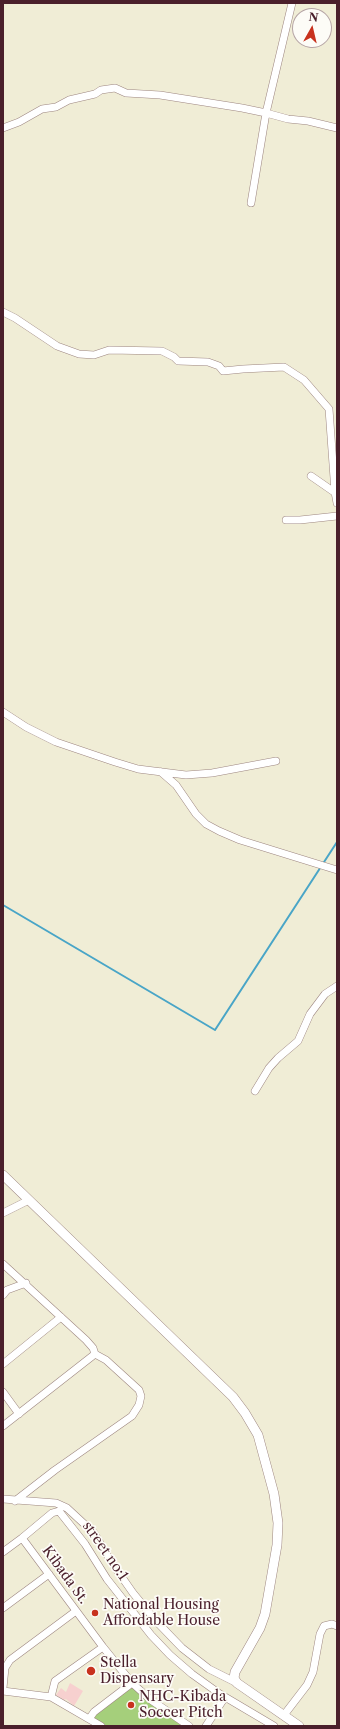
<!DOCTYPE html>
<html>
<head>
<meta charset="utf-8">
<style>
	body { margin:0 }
	#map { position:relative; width:340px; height:1729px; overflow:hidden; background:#f0edd6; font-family:"Libre Caslon Text",serif }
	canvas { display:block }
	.frame { position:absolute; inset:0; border:4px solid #4a1f2b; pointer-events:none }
	.north { position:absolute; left:292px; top:8px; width:40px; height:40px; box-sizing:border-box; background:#fdfcf7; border:1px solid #b5a4a5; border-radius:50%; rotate:8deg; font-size:11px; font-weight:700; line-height:16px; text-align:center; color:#4a1f2b }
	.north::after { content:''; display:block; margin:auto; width:14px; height:18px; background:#c8321e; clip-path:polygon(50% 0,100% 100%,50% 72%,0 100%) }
</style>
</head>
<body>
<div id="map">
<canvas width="340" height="1729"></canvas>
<div class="frame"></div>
<div class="north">N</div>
</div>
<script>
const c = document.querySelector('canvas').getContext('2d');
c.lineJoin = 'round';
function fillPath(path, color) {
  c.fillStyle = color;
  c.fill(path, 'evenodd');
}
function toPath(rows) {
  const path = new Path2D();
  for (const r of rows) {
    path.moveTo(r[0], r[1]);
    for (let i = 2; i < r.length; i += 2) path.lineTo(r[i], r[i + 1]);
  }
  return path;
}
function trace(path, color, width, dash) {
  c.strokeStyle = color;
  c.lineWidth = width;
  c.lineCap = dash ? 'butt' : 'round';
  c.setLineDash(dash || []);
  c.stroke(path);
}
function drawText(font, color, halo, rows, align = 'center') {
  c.font = font + ' "Libre Caslon Text",serif';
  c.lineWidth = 3.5;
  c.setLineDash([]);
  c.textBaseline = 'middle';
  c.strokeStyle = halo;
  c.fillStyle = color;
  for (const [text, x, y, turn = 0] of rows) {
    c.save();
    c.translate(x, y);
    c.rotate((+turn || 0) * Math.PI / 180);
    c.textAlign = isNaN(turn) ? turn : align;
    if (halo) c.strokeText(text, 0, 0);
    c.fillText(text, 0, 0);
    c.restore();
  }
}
const built = toPath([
	[70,1683,83,1691,74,1706,66,1699,64,1700,56,1695,61,1688,66,1692]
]);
const green = toPath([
	[133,1687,184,1726,105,1726,95,1720,94,1716,129,1688]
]);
const stream = toPath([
	[3,905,215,1030,337,842]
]);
const minor = toPath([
	[3,128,19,122,42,109,56,107,69,100,95,94,101,90,115,88,126,93,160,95,242,108,266,113,288,119,308,121,337,128],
	[251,203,266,113,292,3],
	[3,312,15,318,57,346,79,354,94,355,109,350,162,351,174,357,178,361,208,362,219,366,223,371,243,369,284,367,304,380,329,409,335,492,337,503],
	[311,476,337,494],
	[286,520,300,520,337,516],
	[3,712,26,727,56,742,115,762,138,769,186,775,212,773,276,761],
	[161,772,176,785,196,814,206,824,219,831,240,840,337,870],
	[255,1091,269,1068,278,1058,298,1041,310,1014,325,994,337,986],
	[3,1213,29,1200],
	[3,1264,86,1340,93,1348,95,1354,3,1426],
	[3,1295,7,1290,26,1283],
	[3,1364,61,1317],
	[3,1392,19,1414],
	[3,1499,56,1503,67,1508,94,1533,112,1563,133,1593,156,1621,182,1648,209,1669,237,1683],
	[15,1501,55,1470,132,1416,139,1405,141,1396,139,1390,106,1360,95,1354],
	[22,1538,103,1647,132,1683,151,1700,189,1726],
	[3,1552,22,1538,52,1513,59,1511,85,1544,107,1579,151,1635,170,1655,192,1674,220,1694,274,1726],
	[3,1608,49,1574],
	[3,1688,5,1668,10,1660,76,1611],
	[3,1691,51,1697,101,1726],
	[51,1697,55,1681,103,1647],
	[284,1715,307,1685,313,1672,320,1634,324,1626,332,1624,337,1626],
	[89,1719,94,1712,132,1683],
	[206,1726,225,1697]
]);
const tertiary = toPath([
	[3,1175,233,1397,245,1413,258,1435,274,1494,278,1523,277,1545,265,1614,260,1628,235,1672,234,1678,237,1683,299,1726]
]);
const markers = [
	[95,1613,4,"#c8321e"],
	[91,1671,5,"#c8321e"],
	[131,1705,4,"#c8321e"]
];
const streetNames = [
	["street no:1",105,1551,55],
	["Kibada St.",65,1575,54]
];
const poiNames = [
	["National Housing",103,1605],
	["Affordable House",103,1621],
	["Stella",100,1663],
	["Dispensary",100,1679],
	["NHC-Kibada",139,1697],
	["Soccer Pitch",139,1713]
];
fillPath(built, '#f7d0cf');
fillPath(green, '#a5cf7b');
trace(stream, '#49a5c7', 2);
trace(minor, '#9d8680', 8);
trace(tertiary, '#9d8680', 10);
trace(minor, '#fff', 7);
trace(tertiary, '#fff', 9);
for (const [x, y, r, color] of markers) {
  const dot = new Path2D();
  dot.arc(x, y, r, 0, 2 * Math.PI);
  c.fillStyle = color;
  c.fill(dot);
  trace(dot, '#fdfcf7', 1.5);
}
drawText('14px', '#4a1f2b', '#fdfcf7', streetNames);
drawText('14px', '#4a1f2b', '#fdfcf7', poiNames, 'left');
</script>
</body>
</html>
